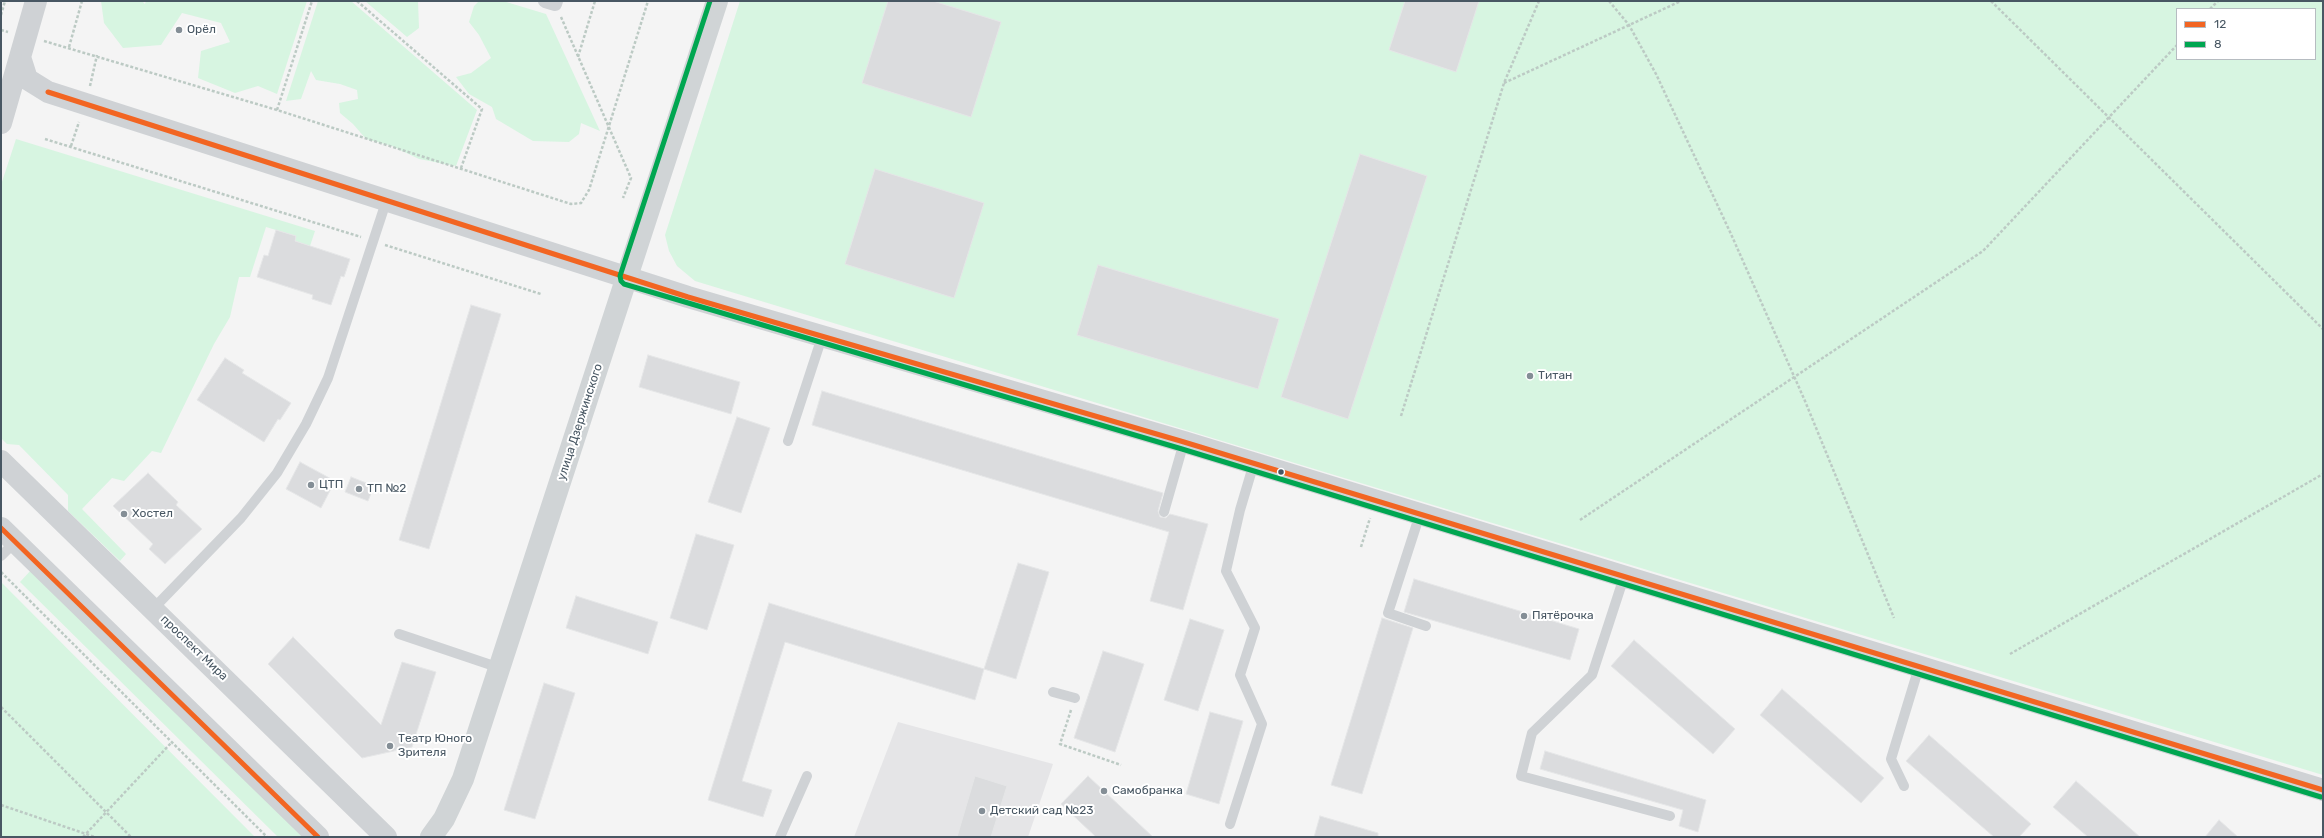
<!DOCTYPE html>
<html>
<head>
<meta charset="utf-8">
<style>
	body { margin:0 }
	#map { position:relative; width:2324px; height:838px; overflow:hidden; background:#f4f4f4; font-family:Rubik,sans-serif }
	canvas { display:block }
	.frame { position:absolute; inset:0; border:2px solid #485763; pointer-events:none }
	.legend { position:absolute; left:2176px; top:8px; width:140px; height:52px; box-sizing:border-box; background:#fff; border:1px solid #b6bcc1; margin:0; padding:5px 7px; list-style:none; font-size:12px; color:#485763 }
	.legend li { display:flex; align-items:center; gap:8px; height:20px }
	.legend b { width:20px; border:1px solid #b6bcc1 }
</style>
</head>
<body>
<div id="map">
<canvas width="2324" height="838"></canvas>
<div class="frame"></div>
<ul class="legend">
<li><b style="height:5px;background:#f26522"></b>12</li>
<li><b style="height:5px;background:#00a651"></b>8</li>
</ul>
</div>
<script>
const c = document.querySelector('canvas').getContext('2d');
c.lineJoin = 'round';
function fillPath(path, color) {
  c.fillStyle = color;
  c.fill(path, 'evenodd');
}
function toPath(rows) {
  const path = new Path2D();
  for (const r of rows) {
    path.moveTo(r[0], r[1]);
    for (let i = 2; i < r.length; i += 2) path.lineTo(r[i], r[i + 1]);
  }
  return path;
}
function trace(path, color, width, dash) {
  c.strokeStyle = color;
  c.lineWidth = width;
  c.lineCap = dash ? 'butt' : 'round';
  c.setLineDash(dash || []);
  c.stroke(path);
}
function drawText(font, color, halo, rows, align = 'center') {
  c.font = font + ' Rubik,sans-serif';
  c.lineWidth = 4;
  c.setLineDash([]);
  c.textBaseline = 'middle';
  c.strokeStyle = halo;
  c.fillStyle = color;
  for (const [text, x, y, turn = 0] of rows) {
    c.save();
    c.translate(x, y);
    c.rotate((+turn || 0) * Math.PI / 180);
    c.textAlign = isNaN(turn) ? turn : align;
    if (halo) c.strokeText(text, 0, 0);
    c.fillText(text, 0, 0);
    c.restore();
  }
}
const education = toPath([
	[898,722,1053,764,1028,837,854,837]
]);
const green = toPath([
	[101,1,142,1,145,4,146,1,307,1,277,94,258,86,235,93,198,78,201,51,230,42,221,23,182,13,161,45,123,48,104,23],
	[318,1,351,1,477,110,456,166,419,159,392,146,366,139,353,124,340,113,339,103,358,99,357,90,340,84,316,80,311,71,301,99,286,101],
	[365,1,418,1,419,28,407,37],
	[479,1,503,1,546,14,600,131,581,123,579,134,569,142,533,141,496,119,492,107,469,94,456,77,471,73,491,58,479,35,469,22,474,6],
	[740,1,2323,1,2323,775,695,281,677,266,669,251,665,235],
	[2177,9,2315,9,2315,59,2177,59],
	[16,139,315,231,310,246,295,241,296,236,266,227,250,277,239,277,230,317,214,344,161,453,152,451,124,481,112,478,82,509,126,554,120,561,68,511,68,495,19,445,7,444,1,438,1,185],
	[32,569,303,837,278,837,20,582],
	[1,582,255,837,1,837]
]);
const building = toPath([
	[888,1,933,1,1001,22,971,117,862,83,888,1],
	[1405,1,1479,1,1456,72,1389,50,1405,1],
	[1360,154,1427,176,1348,419,1281,397,1360,154],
	[875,169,984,203,954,298,845,264,875,169],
	[276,230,296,236,295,241,350,259,344,277,341,276,331,305,312,299,313,295,257,277,264,255,268,256,276,230],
	[1098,265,1279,319,1258,389,1077,335,1098,265],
	[471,305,501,314,429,549,399,540,471,305],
	[648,355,740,382,731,414,639,387,648,355],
	[225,358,244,370,242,373,291,403,280,420,278,419,264,442,197,400,225,358],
	[822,391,1163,493,1158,511,1160,517,1166,518,1170,514,1208,524,1183,610,1150,601,1169,532,812,425,822,391],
	[737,417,770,428,741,513,708,502,737,417],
	[300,462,335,481,321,508,286,489,300,462],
	[148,473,178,502,176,505,202,529,165,564,149,549,153,544,113,506,148,473],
	[351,477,374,486,368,501,345,492,351,477],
	[696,534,734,545,707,630,670,618,696,534],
	[1018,563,1049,572,1016,679,984,669,1018,563],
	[1414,579,1579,629,1570,660,1404,612,1414,579],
	[576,596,658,622,648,654,566,628,576,596],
	[769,603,984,669,975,700,785,642,742,781,772,790,763,817,708,800,769,603],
	[1382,618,1413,628,1362,794,1331,785,1382,618],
	[1190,619,1224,630,1198,711,1164,700,1190,619],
	[293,637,381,725,402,662,436,672,412,747,362,758,268,664,293,637],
	[1634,640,1735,729,1713,754,1611,666,1634,640],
	[1103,651,1144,664,1115,752,1074,738,1103,651],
	[544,683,575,693,535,819,504,810,544,683],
	[1782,689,1884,778,1861,803,1760,715,1782,689],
	[1210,712,1243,721,1219,804,1186,794,1210,712],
	[1929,735,2031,824,2019,837,1994,837,1906,761,1929,735],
	[1545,751,1706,800,1698,832,1679,826,1683,810,1540,769,1545,751],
	[975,776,1007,786,991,837,957,837,975,776],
	[1088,776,1104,791,1153,837,1096,837,1061,804,1088,776],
	[2076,781,2140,837,2088,837,2053,807,2076,781],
	[1320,816,1378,833,1378,837,1314,837,1320,816],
	[2219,820,2238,837,2205,837,2219,820]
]);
const path = toPath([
	[357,1,482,109,461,168],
	[1609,1,1629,25,1656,74,1731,234,1805,401,1894,618],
	[1991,1,2323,329],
	[2210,9,2218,1],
	[1,15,5,1],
	[561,17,631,178,623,198],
	[1,30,8,32],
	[44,41,277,110,571,204,581,203,589,190,648,1],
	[69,47,82,1],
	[578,57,595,1],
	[1504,83,1681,1],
	[90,86,97,55],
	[277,110,312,1],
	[45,139,361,237],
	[71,146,79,122],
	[385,245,541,294],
	[1401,416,1504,83,1539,1],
	[1580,520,1983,251,2177,45],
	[1361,547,1370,518],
	[1,572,267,837],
	[2010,654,2323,474],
	[1,707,131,837],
	[1071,710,1060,744,1121,765],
	[1,805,95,837],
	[83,837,171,743]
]);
const service = toPath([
	[788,441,822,337],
	[1164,512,1184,442],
	[1420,514,1388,613,1426,626],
	[1,556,15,542],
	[1624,577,1592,675,1532,733,1521,776,1670,816],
	[153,609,241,518,277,473,306,424,328,378,387,199],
	[399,634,500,668],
	[1053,692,1075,698],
	[1904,786,1891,759,1919,667],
	[1230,824,1262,724,1240,675,1255,628,1226,571,1240,510,1254,463],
	[780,837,807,776]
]);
const pedestrian = toPath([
	[545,1,555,4,556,1]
]);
const tertiary = toPath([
	[36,1,20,57,27,79,48,92,688,297,1184,442,2323,790],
	[1,123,20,57],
	[1,461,386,837],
	[1,528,318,837]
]);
const secondary = toPath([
	[431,837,444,819,463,779,717,1]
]);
const bus1 = toPath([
	[48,92,688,297,1184,442,2323,790],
	[1,528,318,837]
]);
const bus2 = toPath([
	[710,1,620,276,621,281,624,284,1182,449,2321,797]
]);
const markers = [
	[179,30,4,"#848e96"],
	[1530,376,4,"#848e96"],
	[1281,472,3.5,"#485763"],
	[311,485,4,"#848e96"],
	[359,489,4,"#848e96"],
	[124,514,4,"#848e96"],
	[1524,616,4,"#848e96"],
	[390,746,4,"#848e96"],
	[1104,791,4,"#848e96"],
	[982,811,4,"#848e96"]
];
const poiNames = [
	["Орёл",187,30],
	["Титан",1538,376],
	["ЦТП",319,485],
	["ТП №2",367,489],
	["Хостел",132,514],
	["Пятёрочка",1532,616],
	["Театр Юного",398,739],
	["Зрителя",398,753],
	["Самобранка",1112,791],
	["Детский сад №23",990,811]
];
const streetNames = [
	["улица Дзержинского",580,422,-72],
	["проспект Мира",194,648,44]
];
fillPath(education, '#e5e5e7');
fillPath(green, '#d7f5e1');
fillPath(building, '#dbdcde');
trace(building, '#e5e6e7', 1);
trace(path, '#bccac4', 2.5, [3, 2]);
trace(service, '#cfd2d5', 10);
trace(pedestrian, '#cfd2d5', 14);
trace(tertiary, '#cfd2d5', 22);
trace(secondary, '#d0d4d6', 22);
trace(bus1, '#f26522', 5);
trace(bus2, '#00a651', 5);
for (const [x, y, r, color] of markers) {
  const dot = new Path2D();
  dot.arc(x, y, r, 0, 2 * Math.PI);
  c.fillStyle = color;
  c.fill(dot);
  trace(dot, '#fff', 1.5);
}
drawText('12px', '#485763', '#fff', poiNames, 'left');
drawText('12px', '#485763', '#fff', streetNames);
</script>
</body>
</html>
